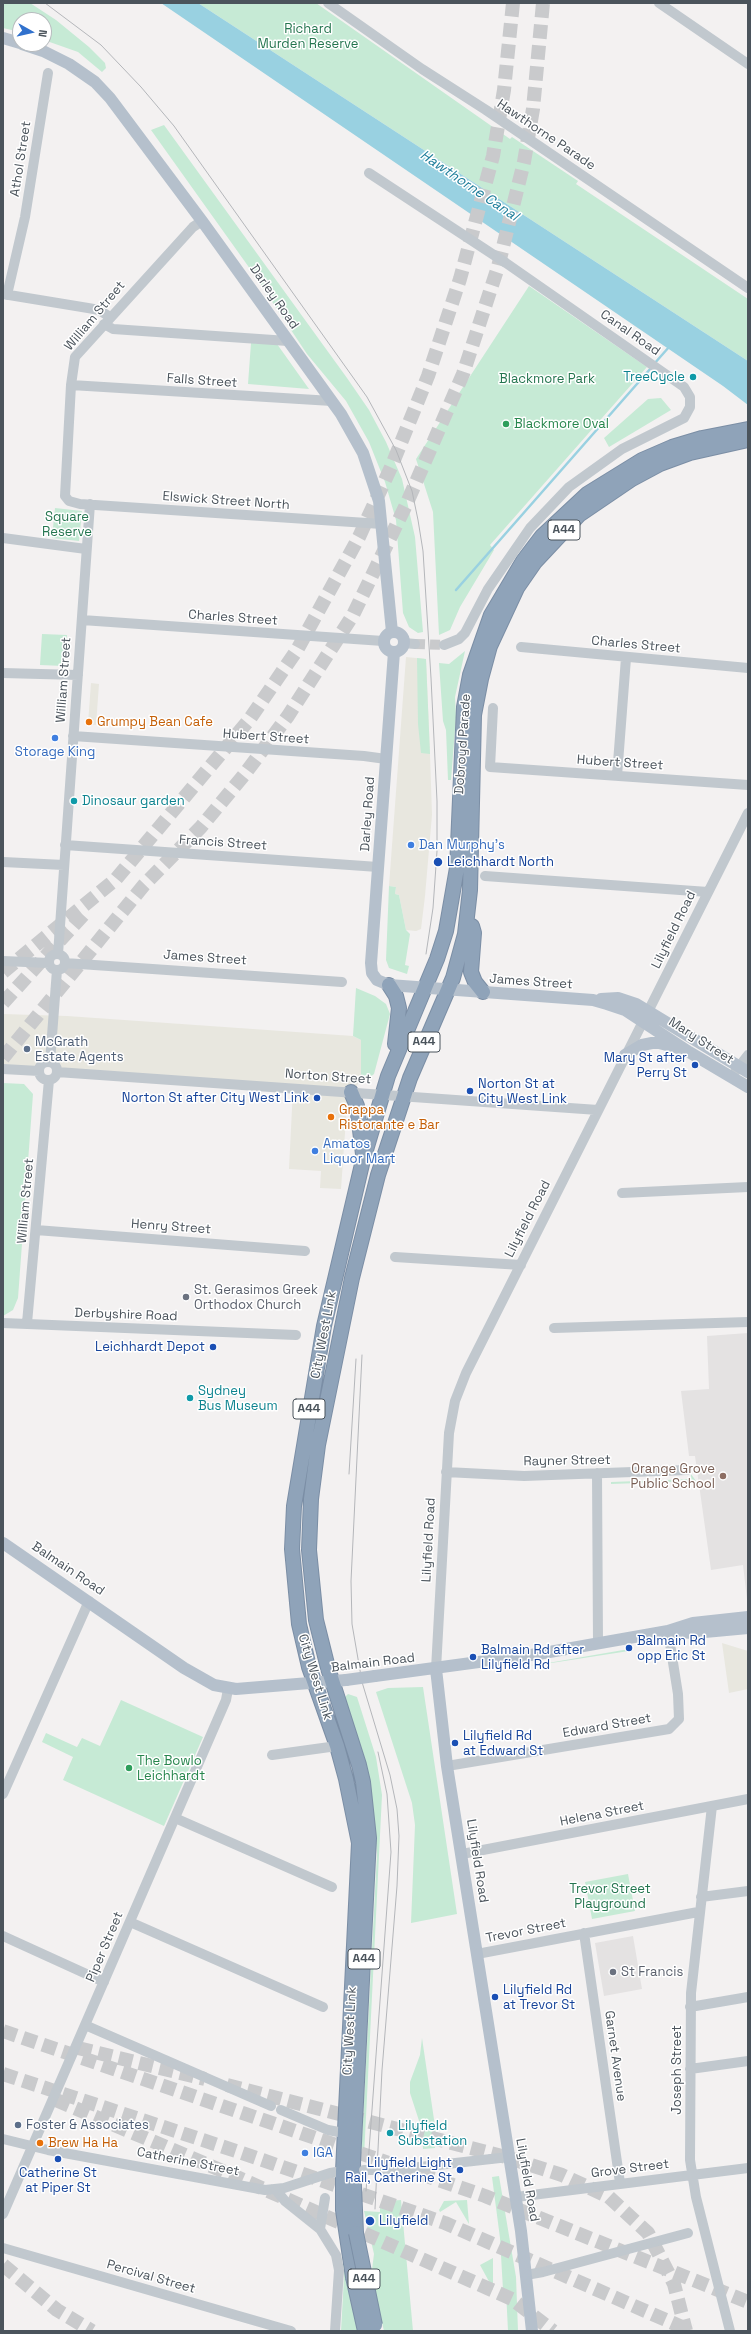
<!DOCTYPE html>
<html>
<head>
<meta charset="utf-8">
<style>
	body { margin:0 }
	#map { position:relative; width:751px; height:2334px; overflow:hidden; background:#f3f1f1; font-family:"Space Grotesk",sans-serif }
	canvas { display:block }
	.frame { position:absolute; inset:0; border:4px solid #4b545c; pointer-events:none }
	.north { position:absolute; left:12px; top:12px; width:40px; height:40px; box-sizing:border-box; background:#fff; border:1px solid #b7bbbe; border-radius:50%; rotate:98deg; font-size:11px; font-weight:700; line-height:16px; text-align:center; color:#4b545c }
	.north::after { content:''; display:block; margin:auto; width:14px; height:18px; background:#3171cd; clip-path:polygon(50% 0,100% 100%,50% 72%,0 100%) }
</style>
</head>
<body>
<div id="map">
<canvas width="751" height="2334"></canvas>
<div class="frame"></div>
<div class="north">N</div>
</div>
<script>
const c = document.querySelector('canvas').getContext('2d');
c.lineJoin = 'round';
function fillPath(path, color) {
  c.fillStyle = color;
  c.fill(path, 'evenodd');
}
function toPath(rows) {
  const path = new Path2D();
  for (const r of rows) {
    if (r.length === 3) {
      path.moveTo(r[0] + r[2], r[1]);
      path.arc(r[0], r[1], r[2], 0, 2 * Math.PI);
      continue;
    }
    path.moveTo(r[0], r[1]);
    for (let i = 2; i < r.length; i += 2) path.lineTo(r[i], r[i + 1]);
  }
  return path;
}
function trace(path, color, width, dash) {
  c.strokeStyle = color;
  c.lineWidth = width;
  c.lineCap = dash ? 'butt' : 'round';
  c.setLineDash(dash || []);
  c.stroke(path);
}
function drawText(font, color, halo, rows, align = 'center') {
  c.font = font + ' "Space Grotesk",sans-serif';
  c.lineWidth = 3;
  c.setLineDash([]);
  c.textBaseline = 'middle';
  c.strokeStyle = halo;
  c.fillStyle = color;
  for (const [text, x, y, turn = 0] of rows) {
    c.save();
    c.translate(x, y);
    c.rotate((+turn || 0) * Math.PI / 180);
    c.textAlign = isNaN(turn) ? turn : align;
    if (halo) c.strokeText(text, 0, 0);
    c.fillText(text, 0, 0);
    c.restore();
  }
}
const commercial = toPath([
	[406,657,426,659,430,754,432,815,425,896,421,929,416,931,406,930,399,895,395,894,396,887,389,886],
	[91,683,99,684,96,725,88,724],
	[3,1014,67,1016,353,1036,361,1040,361,1078,347,1105,341,1189,320,1188,321,1171,289,1169,293,1088,56,1068,53,1064,48,1062,40,1066,3,1069],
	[722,1643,748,1651,748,1689,729,1693]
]);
const education = toPath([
	[748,1333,748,1608,743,1565,711,1570,695,1456,689,1456,681,1391,709,1389,707,1336],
	[633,1936,642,1989,604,1996,595,1943]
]);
const green = toPath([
	[3,3,30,3,56,20,89,47,105,63,106,68,102,72,78,52,44,40,44,20,20,20,20,32,3,28],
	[198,3,316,3,510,139,512,137,578,181,576,184,748,299,748,361],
	[164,125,347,378,369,410,386,442,402,479,415,537,423,632,418,633,409,627,403,613,396,520,385,482,369,442,346,401,307,354,253,273,151,130],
	[529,286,647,367,490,545,494,550,460,607,450,630,439,635,433,512,416,459],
	[251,343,277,344,309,389,248,384],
	[661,398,671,410,609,447,604,438,648,399],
	[55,508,82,511,79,541,52,538],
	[42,634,67,635,64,666,40,665],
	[465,651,455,697,456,717,451,780,448,780,446,730,443,721,439,663,449,664],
	[417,658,426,659,430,754,421,753,418,724],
	[389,886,396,887,395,894,399,895,406,930,410,934,405,965,409,966,407,974,389,968,386,960],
	[356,988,375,996,386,1004,390,1014,374,1074,369,1078,361,1078,361,1040,353,1036],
	[3,1083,24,1084,33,1094,18,1298,13,1310,3,1316],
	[691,1474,696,1481,611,1484,611,1482,691,1479],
	[629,1649,629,1651,519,1668],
	[423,1687,457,1914,411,1923,415,1825,412,1803,376,1692,388,1688],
	[348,1694,357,1697,376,1757,382,1795,364,2157,361,2158,377,1854,371,1789,363,1753,344,1698],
	[121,1700,203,1737,164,1826,63,1780,73,1757,42,1742,46,1733,77,1747,82,1738,100,1746],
	[628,1874,635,1911,592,1919,585,1882],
	[422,2038,436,2133,435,2148,423,2149,422,2130,410,2093,410,2082,420,2055],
	[499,2176,516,2277,518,2331,508,2331,506,2291,503,2290,500,2238,492,2177],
	[401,2200,413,2331,384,2331,371,2277,374,2254,364,2211,380,2212,380,2204,384,2208,388,2206,388,2201],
	[467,2200,469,2224,456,2202,440,2212,439,2210,444,2201],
	[342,2247,358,2331,341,2331,344,2277],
	[493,2258,493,2289,490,2292,489,2289,492,2287,480,2265]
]);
const water = toPath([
	[161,3,198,3,748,361,748,405,723,386]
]);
const stream = toPath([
	[654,364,669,347],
	[456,590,651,368]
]);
const minorTunnel = toPath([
	[415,644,444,645]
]);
const highwayTunnel = toPath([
	[3,972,116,879,249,720,297,650,359,537,392,465,428,376,460,279,493,156,504,90,513,3],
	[3,1003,85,913],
	[3,1058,144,885,201,827,244,775,288,716,353,615,406,505,463,374,498,267,524,162,533,109,543,3],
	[3,2031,485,2196,748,2302],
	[78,2048,205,2079],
	[3,2074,242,2153,445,2223,691,2331],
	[227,2085,506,2157,562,2175,609,2197,648,2233,674,2284,686,2331],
	[56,2100,239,2178,512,2299,553,2331],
	[3,2265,57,2310,92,2331]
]);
const minor = toPath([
	[328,3,422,69,486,110,748,288],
	[659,3,748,64],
	[369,173,506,263,684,387,690,397,690,407,684,418,622,449,569,487,530,528,488,589,465,633,459,639,444,645],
	[202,221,193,227,75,357,71,385,65,496,69,501,80,504,382,524],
	[3,294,88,308,99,310,110,317],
	[7,295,25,217,48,73],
	[104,324,113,329,288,341],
	[71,385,332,401],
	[3,538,86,549],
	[82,620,383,641],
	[404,643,415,644],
	[521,647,748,668],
	[3,673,78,675],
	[493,708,490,767,748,785],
	[73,736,364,756,386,759],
	[617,776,626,658],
	[65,845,378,867],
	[3,862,64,865],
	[485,876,708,892],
	[58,954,90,504],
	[57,962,8],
	[3,961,49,963],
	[65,963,342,982],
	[50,1062,57,970],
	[48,1071,9],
	[3,1069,39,1071],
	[57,1072,598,1110],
	[735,1072,748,1055],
	[622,1193,748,1187],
	[36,1230,305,1251],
	[395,1257,521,1265],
	[3,1323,296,1335],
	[27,1323,49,1080],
	[554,1328,748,1322],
	[446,1472,524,1476,687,1470],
	[597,1473,598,1643],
	[436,1669,449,1433,455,1401,466,1373,748,813],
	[272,1755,337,1746],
	[447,1766,669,1729,679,1719,678,1694,668,1631],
	[3,1794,89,1601],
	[712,1806,691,1993,690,2160,696,2197,730,2331],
	[175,1818,332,1887],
	[462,1854,748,1799],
	[701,1897,748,1891],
	[130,1922,323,2007],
	[584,1933,620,2183],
	[3,1936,104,1982],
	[477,1954,698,1912],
	[690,2007,748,1997],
	[85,2025,271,2106],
	[690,2069,748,2061],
	[281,2110,328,2130,344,2133],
	[3,2139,48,2150,265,2190,284,2188,330,2173,349,2170],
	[491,2159,509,2157],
	[276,2190,285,2201,320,2229,336,2255,339,2270,335,2331],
	[516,2197,748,2168],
	[3,2214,226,1700,228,1689],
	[320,2229,325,2198],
	[3,2248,291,2331],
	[526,2275,543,2272,688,2233]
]);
const major = toPath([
	[3,38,20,43],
	[22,44,43,51,69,64,95,82,110,98,202,221,341,414,363,453,379,501,392,632],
	[394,642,10],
	[394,652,371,963,372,973,377,980,389,985,593,1000,607,1004,625,1010,689,1052,748,1087],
	[601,999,618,998,636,1004,748,1072],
	[625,1055,642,1045,652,1043,659,1043,678,1048],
	[3,1543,184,1668,214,1685,236,1689,346,1680],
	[675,1632,694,1633,748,1628],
	[436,1669,447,1766,521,2231,532,2331],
	[375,1676,538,1654,668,1631,693,1623,748,1617]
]);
const highway = toPath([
	[472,926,474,933,471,972,475,982,483,992],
	[389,985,396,996,399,1008,395,1044],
	[351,1092,357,1106,363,1154],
	[356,2233,353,2163,369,1838,363,1782,359,1765,328,1668,316,1620,309,1550,311,1499,318,1445,352,1278,378,1175,410,1078,453,978,465,934,470,890,474,715,481,679,490,646,517,588,535,562,579,515,632,479,660,464,690,453,748,440],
	[353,2277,343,2210,343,2171,359,1843,346,1779,337,1746,309,1667,299,1624,292,1549,294,1506,324,1326,363,1160,388,1076,437,959,446,931,457,868,464,707,470,675,491,615,523,561,542,536,587,494,642,460,672,447,702,438,748,429]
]);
const tram = toPath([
	[45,3,101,45,141,87,174,126,367,397,396,450,412,491,418,520,423,551,431,678,437,801,437,851,433,908,426,954],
	[362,1355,351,1581,352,1624,362,1682,390,1775,397,1809,399,1836,397,1886,382,2070,375,2209],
	[349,1474,356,1359],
	[366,2191,391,1852,387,1794,378,1752]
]);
const minorBridge = toPath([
	[364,2170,393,2170,491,2159]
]);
const majorBridge = toPath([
	[346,1680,375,1676]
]);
const highwayBridge = toPath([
	[356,2233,375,2325],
	[353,2277,365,2331]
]);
const markers = [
	[693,377,4,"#0f9aa8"],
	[506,424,4,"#2e9e5b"],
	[89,722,4,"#e8710a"],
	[55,738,4,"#3f7fe0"],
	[74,801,4,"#0f9aa8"],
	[411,845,4,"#3f7fe0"],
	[438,862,5,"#1a4fb4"],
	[27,1049,4,"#5c6f8a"],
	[695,1065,4,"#1a4fb4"],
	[470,1091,4,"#1a4fb4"],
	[317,1098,4,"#1a4fb4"],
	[331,1117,4,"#e8710a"],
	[315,1151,4,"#3f7fe0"],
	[186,1297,4,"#6b7280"],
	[213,1347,4,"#1a4fb4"],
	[190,1398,4,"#0f9aa8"],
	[723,1476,4,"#8d6e63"],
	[629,1648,4,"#1a4fb4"],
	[473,1657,4,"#1a4fb4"],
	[455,1743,4,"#1a4fb4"],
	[129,1768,4,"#2e9e5b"],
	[613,1972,4,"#6b7280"],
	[495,1997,4,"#1a4fb4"],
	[18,2125,4,"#5c6f8a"],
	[390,2133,4,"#0f9aa8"],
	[40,2143,4,"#e8710a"],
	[305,2153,4,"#3f7fe0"],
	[58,2159,4,"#1a4fb4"],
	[460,2170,4,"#1a4fb4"],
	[370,2221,5,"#1a4fb4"]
];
const shields = [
	[564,530,32],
	[424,1042,32],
	[309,1409,32],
	[364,1959,32],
	[364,2279,32]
];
const shieldNames = [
	["A44",564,530],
	["A44",424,1042],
	["A44",309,1409],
	["A44",364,1959],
	["A44",364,2279]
];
const parkNames = [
	["Richard",308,29],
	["Murden Reserve",308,44],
	["Blackmore Park",547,379],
	["Square",67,517],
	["Reserve",67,532],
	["Trevor Street",610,1889],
	["Playground",610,1904]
];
const streetNames = [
	["Hawthorne Parade",546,135,34],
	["Athol Street",21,159,-81],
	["Darley Road",274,297,55],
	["William Street",95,316,-50],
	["Canal Road",630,333,35],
	["Falls Street",202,381,4],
	["Elswick Street North",226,501,4],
	["Charles Street",233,618,4],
	["Charles Street",636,645,5],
	["William Street",64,680,-86],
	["Hubert Street",266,737,4],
	["Dobroyd Parade",463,744,-86],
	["Hubert Street",620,763,4],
	["Darley Road",368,814,-86],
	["Francis Street",223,843,4],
	["Lilyfield Road",674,930,-64],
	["James Street",205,958,4],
	["James Street",531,982,4],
	["Mary Street",701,1041,33],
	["Norton Street",328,1077,4],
	["William Street",26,1201,-85],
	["Lilyfield Road",528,1219,-63],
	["Henry Street",171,1227,4],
	["Derbyshire Road",126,1315,2],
	["City West Link",324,1335,-79],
	["Rayner Street",567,1461,-1],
	["Lilyfield Road",429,1540,-87],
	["Balmain Road",68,1569,34],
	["Balmain Road",373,1663,-7],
	["City West Link",315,1677,73],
	["Edward Street",607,1726,-10],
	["Helena Street",602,1814,-11],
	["Lilyfield Road",477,1861,81],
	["Trevor Street",526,1931,-11],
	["Piper Street",105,1947,-67],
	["City West Link",350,2031,-87],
	["Garnet Avenue",615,2056,82],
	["Joseph Street",677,2070,-90],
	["Catherine Street",188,2162,11],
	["Grove Street",630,2169,-7],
	["Lilyfield Road",527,2180,80],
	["Percival Street",151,2277,16]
];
const cultureNames = [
	["TreeCycle",685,377,"right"],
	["Dinosaur garden",82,801],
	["Sydney",198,1391],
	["Bus Museum",198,1406],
	["Lilyfield",398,2126],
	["Substation",398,2141]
];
const leisureNames = [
	["Blackmore Oval",514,424],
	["The Bowlo",137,1761],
	["Leichhardt",137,1776]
];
const foodNames = [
	["Grumpy Bean Cafe",97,722],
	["Grappa",339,1110],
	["Ristorante e Bar",339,1125],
	["Brew Ha Ha",48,2143]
];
const shopNames = [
	["Storage King",55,752,"center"],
	["Dan Murphy's",419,845],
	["Amatos",323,1144],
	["Liquor Mart",323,1159],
	["IGA",313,2153]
];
const transitNames = [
	["Leichhardt North",447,862],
	["Mary St after",687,1058,"right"],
	["Perry St",687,1073,"right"],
	["Norton St at",478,1084],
	["City West Link",478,1099],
	["Norton St after City West Link",309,1098,"right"],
	["Leichhardt Depot",205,1347,"right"],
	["Balmain Rd",637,1641],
	["opp Eric St",637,1656],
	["Balmain Rd after",481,1650],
	["Lilyfield Rd",481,1665],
	["Lilyfield Rd",463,1736],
	["at Edward St",463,1751],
	["Lilyfield Rd",503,1990],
	["at Trevor St",503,2005],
	["Lilyfield Light",452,2163,"right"],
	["Rail, Catherine St",452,2178,"right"],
	["Catherine St",58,2173,"center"],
	["at Piper St",58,2188,"center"],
	["Lilyfield",379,2221]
];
const serviceNames = [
	["McGrath",35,1042],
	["Estate Agents",35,1057],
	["Foster & Associates",26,2125]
];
const worshipNames = [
	["St. Gerasimos Greek",194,1290],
	["Orthodox Church",194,1305],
	["St Francis",621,1972]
];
const educationNames = [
	["Orange Grove",715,1469],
	["Public School",715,1484]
];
const waterNames = [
	["Hawthorne Canal",469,186,34]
];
fillPath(commercial, '#e8e7df');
fillPath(education, '#e4e2e2');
fillPath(green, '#c6ead5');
fillPath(water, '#99d1e1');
trace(stream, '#99d1e1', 2.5);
trace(minorTunnel, '#c9cacc', 10, [10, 5]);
trace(highwayTunnel, '#c9cacc', 14, [14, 7]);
trace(highway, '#7b8ea5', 16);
trace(minor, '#c1c8ce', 10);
trace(major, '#b5c0cc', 12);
trace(highway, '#8fa3b9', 14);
trace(tram, '#b4b6ba', 1);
trace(highwayBridge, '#7b8ea5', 16, []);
trace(minorBridge, '#c1c8ce', 10);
trace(majorBridge, '#b5c0cc', 12);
trace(highwayBridge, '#8fa3b9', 14);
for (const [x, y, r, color] of markers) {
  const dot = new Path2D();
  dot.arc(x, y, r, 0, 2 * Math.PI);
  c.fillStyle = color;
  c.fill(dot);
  trace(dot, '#fff', 1.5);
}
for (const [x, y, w] of shields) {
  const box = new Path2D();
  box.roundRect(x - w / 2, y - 10, w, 20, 3);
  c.fillStyle = '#fff';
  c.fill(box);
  trace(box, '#4b545c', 1);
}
drawText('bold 12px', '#4b545c', null, shieldNames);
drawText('13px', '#24754f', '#fff', parkNames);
drawText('13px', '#4b545c', '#fff', streetNames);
drawText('13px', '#0d838f', '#fff', cultureNames, 'left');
drawText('13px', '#27864d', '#fff', leisureNames, 'left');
drawText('13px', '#c56008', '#fff', foodNames, 'left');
drawText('13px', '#366cbe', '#fff', shopNames, 'left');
drawText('13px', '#164399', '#fff', transitNames, 'left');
drawText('13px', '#4e5e75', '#fff', serviceNames, 'left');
drawText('13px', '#5b616d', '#fff', worshipNames, 'left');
drawText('13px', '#785e54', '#fff', educationNames, 'right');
drawText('italic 14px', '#1f7e9b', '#fff', waterNames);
</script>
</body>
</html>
